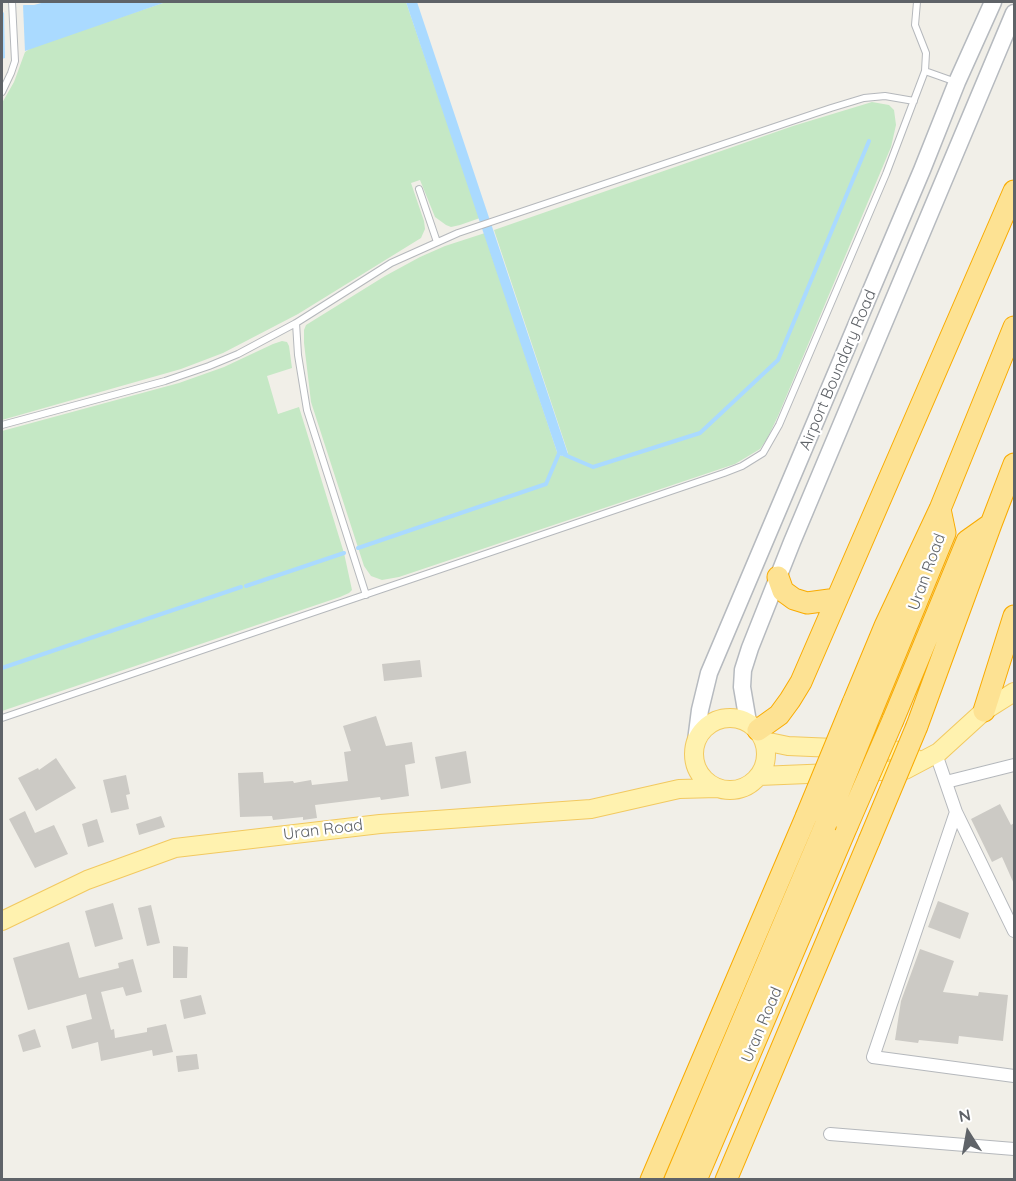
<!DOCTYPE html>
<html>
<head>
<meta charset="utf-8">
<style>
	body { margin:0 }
	#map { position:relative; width:1016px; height:1181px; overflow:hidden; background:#f1efe8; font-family:Quicksand,sans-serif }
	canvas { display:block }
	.frame { position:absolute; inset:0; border:3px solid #5f6368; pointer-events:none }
	.north { position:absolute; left:938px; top:1103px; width:60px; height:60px; -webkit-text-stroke:4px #fff; paint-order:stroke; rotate:349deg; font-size:16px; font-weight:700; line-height:24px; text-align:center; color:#5f6368 }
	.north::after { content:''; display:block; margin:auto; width:21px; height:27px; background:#5f6368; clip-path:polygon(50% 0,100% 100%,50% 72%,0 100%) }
</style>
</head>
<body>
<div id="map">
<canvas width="1016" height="1181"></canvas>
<div class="frame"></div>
<div class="north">N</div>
</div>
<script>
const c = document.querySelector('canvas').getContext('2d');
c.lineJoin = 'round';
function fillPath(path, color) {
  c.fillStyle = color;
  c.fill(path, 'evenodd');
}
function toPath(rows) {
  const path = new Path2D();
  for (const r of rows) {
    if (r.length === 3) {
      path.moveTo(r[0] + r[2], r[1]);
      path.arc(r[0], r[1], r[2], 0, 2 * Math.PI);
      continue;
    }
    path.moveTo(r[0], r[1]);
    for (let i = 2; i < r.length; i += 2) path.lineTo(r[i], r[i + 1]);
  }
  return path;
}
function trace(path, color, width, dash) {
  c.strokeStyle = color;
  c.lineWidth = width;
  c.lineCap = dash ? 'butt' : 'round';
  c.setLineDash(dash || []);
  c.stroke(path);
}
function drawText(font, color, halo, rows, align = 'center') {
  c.font = font + ' Quicksand,sans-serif';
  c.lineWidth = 4.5;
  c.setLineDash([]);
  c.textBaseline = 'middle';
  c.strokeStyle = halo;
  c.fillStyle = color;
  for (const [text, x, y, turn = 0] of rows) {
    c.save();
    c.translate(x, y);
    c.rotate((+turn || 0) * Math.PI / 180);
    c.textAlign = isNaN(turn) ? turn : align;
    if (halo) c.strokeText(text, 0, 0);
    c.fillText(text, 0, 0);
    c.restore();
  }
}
const green = toPath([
	[166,2,406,2,480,218,460,225,451,227,446,225,435,217,420,180,411,183,424,221,425,229,421,238,298,314,223,353,181,369,2,420,2,103,14,82,25,52,34,46],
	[872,102,889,105,894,110,896,125,891,147,778,416,767,439,760,449,735,464,399,577,382,580,371,576,364,566,311,402,304,343,304,330,306,325,385,276,420,257,445,246,485,233,558,455,562,456,568,453,494,230,793,126],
	[282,341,287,342,289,346,292,368,267,376,278,414,299,407,344,553,352,590,349,593,340,597,2,711,2,431,179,383,224,367,273,344]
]);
const water = toPath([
	[45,2,166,2,2,59,2,13,24,5,34,5],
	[406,2,417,2,568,454,562,456,558,455]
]);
const pier = toPath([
	[23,5,25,52,5,59,4,12]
]);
const stream = toPath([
	[563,451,565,455,593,467,700,433,778,360,869,141],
	[358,548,546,484,560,451],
	[246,586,344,553],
	[2,668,241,587]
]);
const building = toPath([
	[420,660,422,677,384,681,382,664],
	[376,716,386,746,412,742,415,763,405,765,409,796,381,800,380,797,315,805,317,818,303,820,303,817,273,820,272,816,240,817,238,773,263,772,264,783,293,781,294,783,311,780,312,785,348,781,344,752,351,751,343,726],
	[466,751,471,783,441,789,435,757],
	[56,758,76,788,36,811,18,778,38,768,39,770],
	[126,775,130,794,126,795,129,809,111,813,103,780],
	[1000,804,1011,825,1014,823,1014,884,1002,857,992,862,971,819],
	[25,811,35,833,54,825,68,854,35,868,9,819],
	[161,816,165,827,139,835,136,824],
	[97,819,104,842,88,847,82,824],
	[938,901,969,913,960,939,928,927],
	[113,903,123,939,95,947,85,911],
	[151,905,160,943,147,946,138,908],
	[69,942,79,978,119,968,118,963,133,959,142,992,126,996,123,987,101,992,111,1030,114,1029,115,1038,147,1032,147,1028,166,1024,173,1052,153,1056,152,1050,101,1061,98,1042,72,1049,66,1026,92,1019,86,994,28,1010,13,958],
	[173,946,188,947,187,978,173,978],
	[920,949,954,961,943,992,978,996,979,992,1008,995,1003,1041,959,1036,958,1044,919,1040,918,1043,895,1040,901,1001],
	[201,995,206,1014,184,1019,180,1000],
	[35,1029,41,1047,23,1052,18,1035],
	[197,1054,199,1069,178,1072,176,1056]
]);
const lane = toPath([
	[925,71,956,82],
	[2,92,11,73,15,61,12,2],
	[419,189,437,242],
	[296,323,298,355,307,410,366,595],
	[2,425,165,381,209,366,238,354,296,323,391,263,458,233,831,108,864,98,885,96,914,101],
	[2,718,724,473,742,466,763,453,779,425,886,174,925,71,926,53,915,25,917,2]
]);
const street = toPath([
	[936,754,956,812,873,1057,1014,1076],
	[946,782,1014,765],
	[956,812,1014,931],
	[830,1134,1014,1149]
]);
const secondary = toPath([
	[748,722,742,687,743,670,750,648,792,542,1014,13],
	[696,741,700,710,709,673,922,170,957,82,993,2]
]);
const primary = toPath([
	[730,754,36],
	[764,741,788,746,904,751,916,759],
	[759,776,905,770,939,752,984,711,1014,692],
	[2,921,87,880,175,848,380,824,591,809,679,789,718,788]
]);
const highway = toPath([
	[778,577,783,591,794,599,807,603,837,599],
	[853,703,885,626,940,509,1014,327],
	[872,710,945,533,940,509],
	[984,711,1014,616],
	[893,720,967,541,991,524],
	[917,726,991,524,1014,464],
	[758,730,779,715,790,700,801,682,1014,191],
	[651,1180,806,817],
	[675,1180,825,826],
	[696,1180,847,826],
	[726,1180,869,841]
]);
const highwayBridge = toPath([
	[806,817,853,703],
	[825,826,872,710],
	[847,826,893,720],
	[869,841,917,726]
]);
const streetNames = [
	["Airport Boundary Road",838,370,-67],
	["Uran Road",927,572,-70],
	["Uran Road",323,830,-7],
	["Uran Road",762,1025,-67]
];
fillPath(green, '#c5e8c5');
fillPath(water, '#aadaff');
fillPath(pier, '#f1efe8');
trace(stream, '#aadaff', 4);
fillPath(building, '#cccac5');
trace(lane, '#b5b8bc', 8);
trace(street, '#b5b8bc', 14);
trace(secondary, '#b6babf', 19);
trace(primary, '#f2c960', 20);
trace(highway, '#f9ab00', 23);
trace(lane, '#fff', 6);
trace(street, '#fff', 12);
trace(secondary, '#fff', 16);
trace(primary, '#fff2af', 18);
trace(highway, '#fde293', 21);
trace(highwayBridge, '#f9ab00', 23, []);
trace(highwayBridge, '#fde293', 21);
drawText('16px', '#5f6368', '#fff', streetNames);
</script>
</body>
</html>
